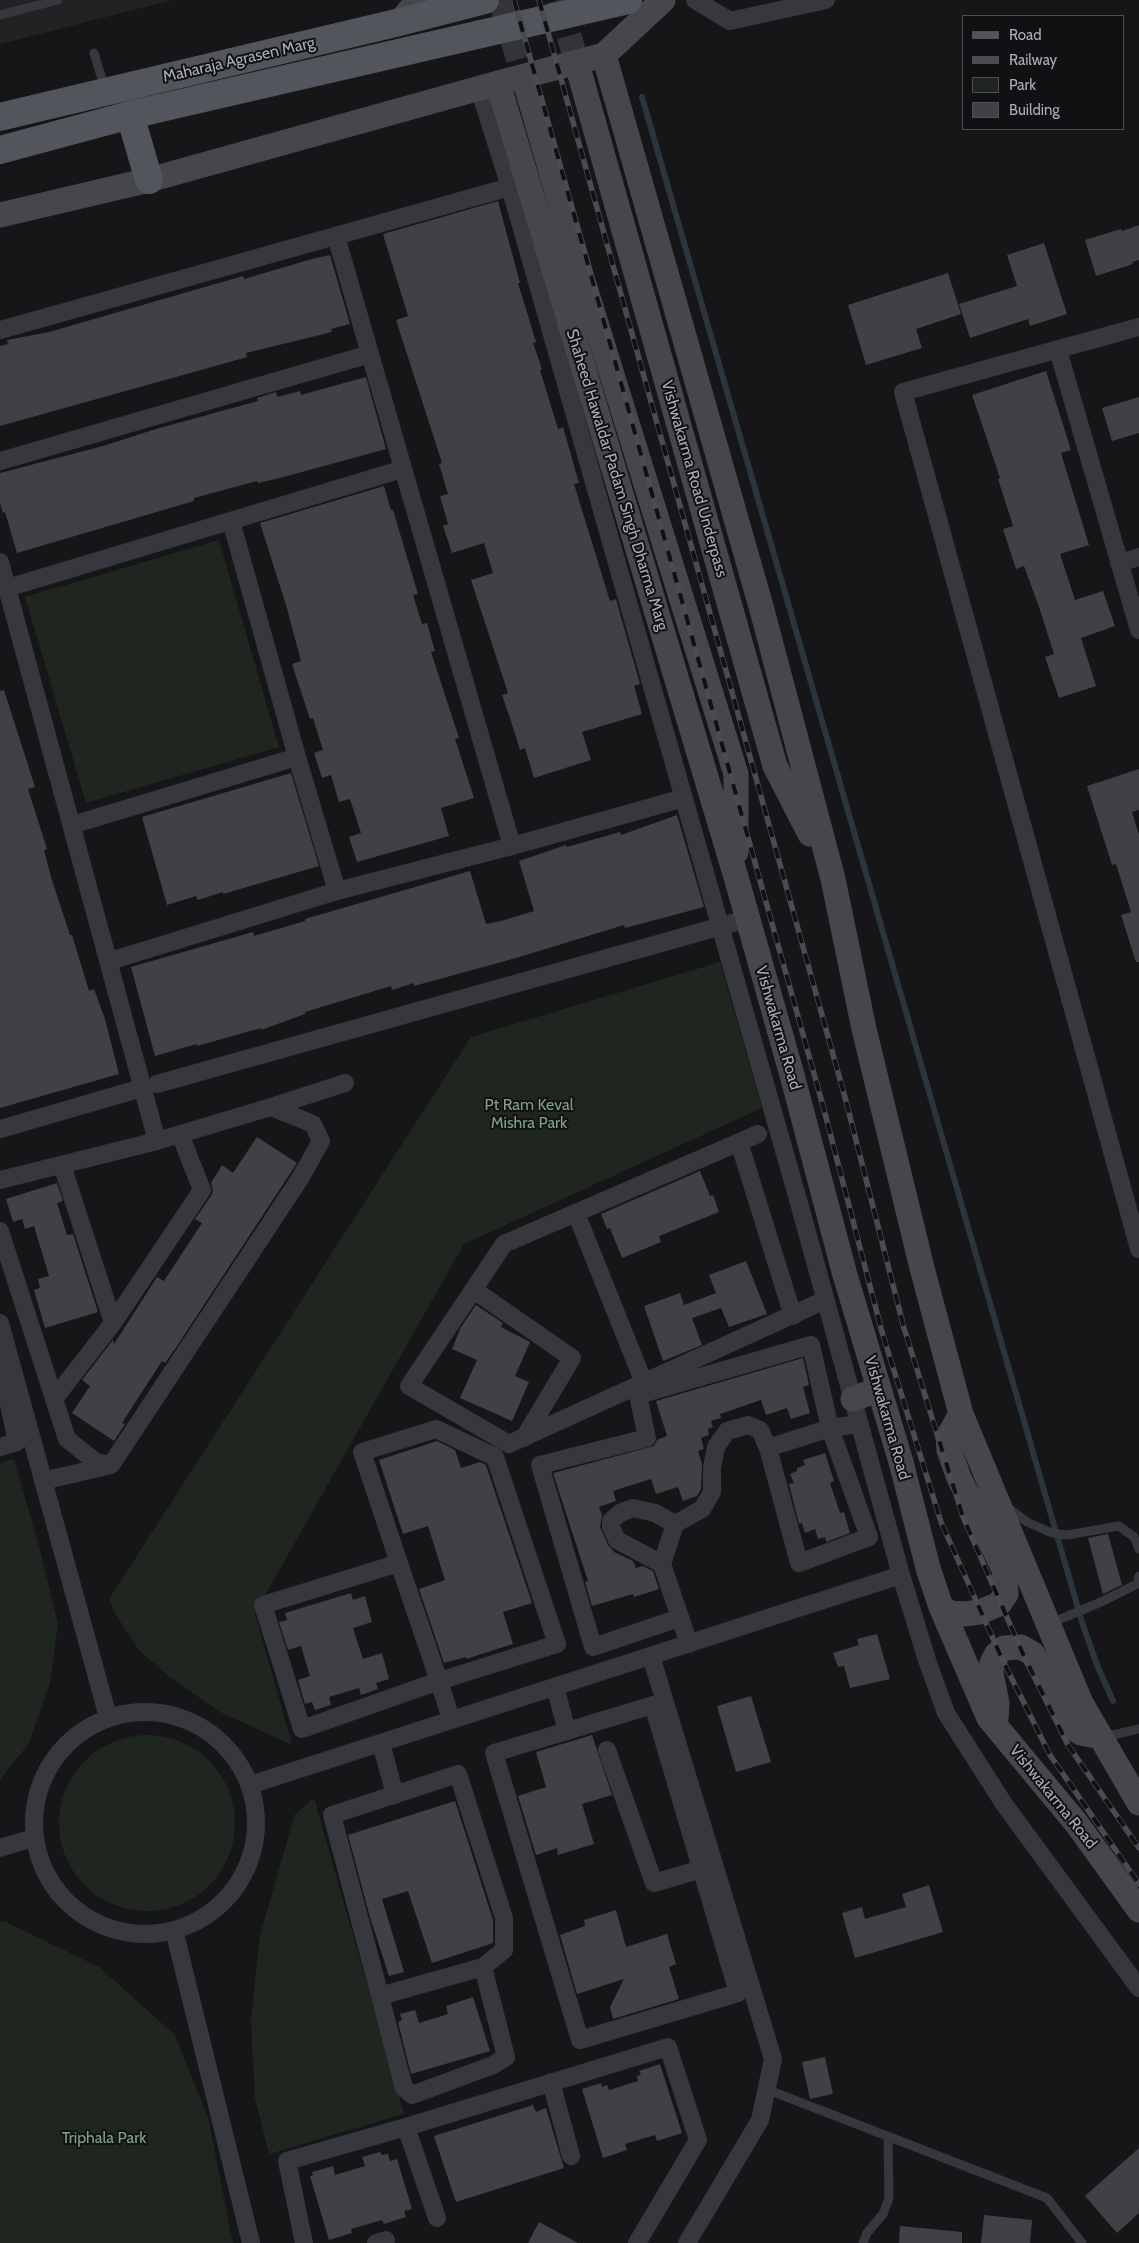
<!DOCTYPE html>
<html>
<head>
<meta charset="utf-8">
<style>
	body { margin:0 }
	#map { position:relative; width:1139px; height:2243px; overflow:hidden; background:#161618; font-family:Cabin,sans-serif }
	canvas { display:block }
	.legend { position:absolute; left:962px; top:15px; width:162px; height:115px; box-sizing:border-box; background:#111113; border:1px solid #4d4f55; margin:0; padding:6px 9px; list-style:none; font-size:15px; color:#a8adb8 }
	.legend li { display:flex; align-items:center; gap:10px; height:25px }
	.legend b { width:25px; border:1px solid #4d4f55 }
</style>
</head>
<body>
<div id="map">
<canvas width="1139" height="2243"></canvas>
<ul class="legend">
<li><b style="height:6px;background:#53555c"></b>Road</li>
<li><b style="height:6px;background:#4a4c52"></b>Railway</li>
<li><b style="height:14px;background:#1e261f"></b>Park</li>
<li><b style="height:14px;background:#404145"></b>Building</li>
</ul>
</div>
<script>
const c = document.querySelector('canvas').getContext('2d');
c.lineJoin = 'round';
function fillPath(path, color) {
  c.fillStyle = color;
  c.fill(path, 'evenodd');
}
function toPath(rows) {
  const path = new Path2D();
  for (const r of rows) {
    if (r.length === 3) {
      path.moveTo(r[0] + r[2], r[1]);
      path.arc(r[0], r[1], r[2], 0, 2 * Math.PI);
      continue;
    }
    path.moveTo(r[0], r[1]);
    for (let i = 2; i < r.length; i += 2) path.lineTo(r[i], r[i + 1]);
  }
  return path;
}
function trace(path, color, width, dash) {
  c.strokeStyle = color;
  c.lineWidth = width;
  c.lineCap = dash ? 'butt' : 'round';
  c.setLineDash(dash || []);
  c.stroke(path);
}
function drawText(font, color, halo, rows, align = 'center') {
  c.font = font + ' Cabin,sans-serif';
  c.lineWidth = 4;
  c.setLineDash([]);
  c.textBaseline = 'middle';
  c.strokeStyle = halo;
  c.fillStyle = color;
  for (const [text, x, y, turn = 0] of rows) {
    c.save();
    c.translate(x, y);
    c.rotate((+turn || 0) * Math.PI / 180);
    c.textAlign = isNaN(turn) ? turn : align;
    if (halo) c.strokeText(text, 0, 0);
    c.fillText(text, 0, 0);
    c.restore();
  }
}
const built = toPath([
	[0,0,173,0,0,44]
]);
const green = toPath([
	[219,540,279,747,86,803,25,597],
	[720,962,762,1108,464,1244,255,1613,292,1745,220,1712,171,1678,139,1650,114,1612,109,1599,471,1037],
	[14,1459,40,1550,58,1624,50,1683,29,1743,0,1780,0,1463],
	[147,1823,88],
	[314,1798,404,2114,269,2154,255,2098,251,2021,260,1935,295,1814],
	[0,1921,6,1922,99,1967,175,2035,208,2117,233,2243,0,2243]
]);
const stream = toPath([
	[642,97,1082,1622,1097,1665,1113,1701]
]);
const building = toPath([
	[498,201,520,283,518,283,536,342,533,343,542,369,540,370,558,429,563,427,579,483,574,484,610,601,616,599,640,684,634,686,642,714,582,732,591,760,534,778,525,748,520,750,511,721,502,695,508,693,471,580,493,573,484,543,452,553,443,526,448,524,440,496,448,494,439,464,442,463,396,320,408,316,383,234],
	[1139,225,1139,260,1132,262,1133,264,1096,276,1085,240,1121,229,1122,231],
	[1044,243,1067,314,1030,326,1028,319,970,338,959,304,1017,286,1007,255],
	[330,255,350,324,331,329,332,332,246,353,247,357,226,363,0,426,0,346,8,344,7,340,49,332,243,276,244,279,312,259],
	[948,273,961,314,916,329,922,348,866,365,848,305],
	[1046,371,1071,450,1061,453,1089,545,1060,554,1075,600,1103,591,1115,626,1081,638,1096,686,1059,698,1045,657,1054,654,1039,607,1024,566,1016,569,1003,529,1013,526,998,479,1000,478,972,395],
	[366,377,386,449,280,478,258,483,257,481,194,498,194,501,17,553,5,512,3,513,0,503,0,473,103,446,156,429,258,401,257,398,276,392,277,397,300,391,301,395],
	[1139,397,1139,433,1112,441,1102,408],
	[384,486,391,510,393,510,418,594,413,595,422,624,427,623,435,651,431,652,459,738,455,739,474,798,441,808,449,836,357,862,349,837,361,833,350,799,339,802,331,775,322,778,314,753,323,750,313,718,310,719,292,664,301,661,286,605,260,523],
	[4,690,35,787,28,789,47,849,44,850,51,877,70,935,72,935,89,991,94,989,105,1019,119,1074,0,1108,0,691],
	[1139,769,1139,810,1132,812,1139,835,1139,962,1136,962,1121,915,1131,912,1116,864,1112,865,1087,786],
	[291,773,319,866,223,894,223,892,198,900,196,896,167,905,142,817],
	[677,815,704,907,625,928,624,925,516,958,414,986,414,983,392,990,391,986,305,1012,305,1014,261,1030,261,1028,197,1046,197,1044,155,1056,131,967,253,932,254,936,305,921,305,919,470,871,486,924,501,921,534,911,519,861,566,845,567,847,620,832,621,835],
	[257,1137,297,1163,177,1346,165,1363,162,1361,122,1423,125,1424,114,1441,72,1413,90,1386,82,1380,113,1340,114,1344,157,1277,164,1281,202,1223,195,1219,211,1196,213,1191,211,1183,222,1165,233,1173],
	[700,1171,710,1196,713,1195,719,1212,659,1236,661,1242,622,1258,610,1228,607,1229,601,1214],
	[57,1183,63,1201,57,1203,67,1235,73,1234,98,1312,45,1328,34,1290,40,1288,38,1279,49,1276,34,1226,25,1229,22,1219,13,1222,6,1199],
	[746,1261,767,1314,729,1327,721,1308,692,1318,702,1345,663,1361,644,1306,680,1293,684,1305,716,1293,709,1275],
	[476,1305,503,1323,501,1327,530,1342,515,1376,529,1382,512,1421,460,1398,477,1360,452,1349,461,1327],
	[803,1358,809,1385,803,1387,810,1413,791,1419,787,1408,766,1415,761,1400,720,1414,721,1418,711,1421,713,1427,708,1429,709,1435,701,1438,704,1449,698,1451,702,1464,701,1489,697,1496,683,1501,678,1487,656,1494,651,1479,613,1491,616,1501,599,1507,602,1515,600,1527,608,1545,614,1552,633,1561,636,1568,643,1566,653,1571,659,1589,634,1597,633,1594,592,1606,585,1582,588,1581,553,1473,654,1446,657,1440,667,1436,656,1401],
	[437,1441,455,1450,461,1468,480,1462,486,1465,532,1603,503,1612,513,1644,466,1659,466,1657,444,1663,419,1589,445,1580,428,1526,403,1534,379,1460],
	[825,1453,834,1481,830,1483,840,1513,844,1512,850,1533,826,1542,825,1537,818,1539,815,1529,805,1533,802,1523,799,1524,789,1484,794,1483,790,1474,797,1471,797,1468,805,1465,803,1460],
	[1108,1534,1122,1585,1103,1594,1088,1538],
	[351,1593,353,1600,365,1596,372,1622,353,1628,363,1659,382,1653,389,1679,376,1683,378,1689,361,1695,359,1688,329,1697,331,1705,315,1710,312,1702,305,1704,298,1680,310,1676,301,1646,288,1650,279,1622,287,1620,285,1613],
	[877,1634,890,1679,850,1688,844,1666,838,1667,833,1653,859,1645,857,1639],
	[751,1696,771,1762,736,1772,717,1706],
	[592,1735,612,1795,582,1804,594,1844,558,1855,557,1848,536,1855,518,1796,546,1787,536,1752],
	[455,1801,493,1920,493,1943,432,1963,408,1891,382,1899,404,1972,389,1976,370,1917,348,1835],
	[929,1885,943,1932,855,1958,842,1913,862,1907,865,1919,906,1907,902,1894],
	[616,1910,626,1947,667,1934,676,1964,669,1967,679,1999,613,2019,610,2007,624,1979,577,1994,560,1935,585,1926,584,1920],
	[473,1997,490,2051,411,2074,398,2022,402,2020,400,2014,415,2010,419,2023,448,2014,446,2006],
	[825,2057,833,2094,810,2099,802,2062],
	[660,2064,682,2133,657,2141,655,2135,625,2144,627,2150,603,2158,582,2089,601,2083,602,2087,607,2085,609,2090,638,2081,637,2076,641,2075,639,2071],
	[533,2105,536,2112,546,2108,564,2168,456,2202,434,2136],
	[1139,2148,1139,2213,1117,2233,1085,2196],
	[380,2152,382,2155,388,2154,390,2161,397,2159,412,2209,404,2211,406,2217,384,2224,382,2220,351,2229,352,2233,329,2240,310,2176,313,2175,312,2172,333,2166,335,2175,365,2166,362,2157],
	[984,2215,1032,2220,1030,2243,981,2243],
	[539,2222,578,2243,528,2243],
	[900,2226,962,2232,962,2243,899,2243]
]);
const secondaryTunnel = toPath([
	[501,0,526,85],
	[559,0,579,71]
]);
const service = toPath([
	[0,15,58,0],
	[94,53,105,89],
	[1006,1506,1027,1522,1052,1533,1067,1535,1119,1526,1134,1537,1139,1549],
	[1051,1623,1101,1602,1137,1584,1139,1576],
	[1104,1737,1139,1729],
	[766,2089,1047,2198,1082,2243],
	[863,2243,867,2233,883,2214,889,2198,888,2136]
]);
const minor = toPath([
	[695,0,730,21,826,0],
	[479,88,510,187,799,1203,901,1575,927,1660,946,1713,1004,1804,1139,1988],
	[336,236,512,846],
	[1139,327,903,392,1139,1249],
	[0,330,510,187],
	[1058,350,1139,630],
	[0,461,370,354],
	[231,521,297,757,337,891],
	[0,562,157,1141],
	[1119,563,1139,557],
	[7,588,403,469],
	[72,825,297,757],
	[110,961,337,891,512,846,684,798],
	[157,1084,747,919],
	[271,1107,345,1083],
	[0,1129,142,1088],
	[758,1134,504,1244,409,1386,509,1444,825,1300],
	[739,1142,793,1316],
	[62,1165,113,1323],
	[0,1180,157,1141,271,1107,313,1124,321,1141,301,1177,111,1465,43,1481],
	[576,1213,644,1383],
	[0,1231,67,1439,96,1462,110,1465],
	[474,1290,572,1358,524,1438],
	[0,1323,108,1717],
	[54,1399,113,1323,202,1190,180,1134],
	[0,1447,17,1442,1,1367],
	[675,1524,655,1513,633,1508,620,1513,611,1521,611,1527,617,1540,662,1564,689,1644],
	[399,1563,263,1605,302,1729,439,1681,557,1644,495,1457,436,1429,362,1452,399,1563,439,1681,451,1719],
	[662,1564,675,1524,702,1509,712,1492,712,1467,716,1447,727,1431,748,1425,760,1430,768,1448,830,1428,859,1424],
	[679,1618,593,1647,540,1465,647,1438,638,1395,811,1345,830,1428,869,1537,799,1563,768,1448],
	[651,1656,773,2059,760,2120,687,2243],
	[555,1687,567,1731],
	[653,1705,738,1993,580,2040,494,1753,653,1705],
	[145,1823,111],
	[381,1743,395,1795],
	[607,1750,654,1883,701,1869],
	[458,1774,504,1918,504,1950,483,1967,380,1996,332,1815,458,1774],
	[250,1785,901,1575],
	[0,1848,33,1838],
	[174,1930,251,2243],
	[380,1996,404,2088,412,2095,493,2065,506,2057,483,1967],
	[551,2082,571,2156],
	[406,2127,437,2218],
	[304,2243,287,2161,406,2127,668,2047,698,2140,637,2243],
	[376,2243,386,2240]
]);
const secondary = toPath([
	[400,22,418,0],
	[604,55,762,610,833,879,864,1029,922,1268,961,1414,1081,1703,1139,1803],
	[579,71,775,766,810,834],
	[498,83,736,877,792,1075,845,1275,901,1462,928,1568,941,1607,989,1718,1077,1824,1139,1910],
	[526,85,582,278,736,774,736,852],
	[0,215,149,180,498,83,604,55,663,0],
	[853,1399,879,1389],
	[941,1607,950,1613,964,1614,980,1612,999,1604,1006,1594,1004,1569,959,1478,949,1450,948,1437,961,1414],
	[996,1719,997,1703,991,1673,992,1663,996,1655,1004,1648,1021,1647,1033,1654,1075,1729,1081,1733,1101,1737]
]);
const primary = toPath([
	[130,115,149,180],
	[0,117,400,22,485,0],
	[0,150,130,115,628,0]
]);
const rail = toPath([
	[514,0,823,1106,882,1332,941,1522,1003,1661,1050,1755,1139,1884],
	[539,0,846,1101,904,1328,963,1517,1023,1654,1068,1745,1139,1848]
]);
const streetNames = [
	["Maharaja Agrasen Marg",239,60,-13],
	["Vishwakarma Road Underpass",694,479,74],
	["Shaheed Hawaldar Padam Singh Dharma Marg",617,480,73],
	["Vishwakarma Road",778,1028,74],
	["Vishwakarma Road",887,1418,74],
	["Vishwakarma Road",1053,1797,51]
];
const parkNames = [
	["Pt Ram Keval",529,1105],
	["Mishra Park",529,1123],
	["Triphala Park",104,2138]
];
fillPath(built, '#222225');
fillPath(green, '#1e261f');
trace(stream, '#2c353c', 6);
fillPath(building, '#404145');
trace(secondaryTunnel, '#333438', 25, [25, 12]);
trace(service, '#37383d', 9);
trace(minor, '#37383d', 18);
trace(secondary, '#45474d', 25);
trace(primary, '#53555c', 28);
trace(rail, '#4a4c52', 5.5);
trace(rail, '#111113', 4, [11]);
drawText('16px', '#a8adb8', '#111113', streetNames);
drawText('16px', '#7fa381', '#111113', parkNames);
</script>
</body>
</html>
